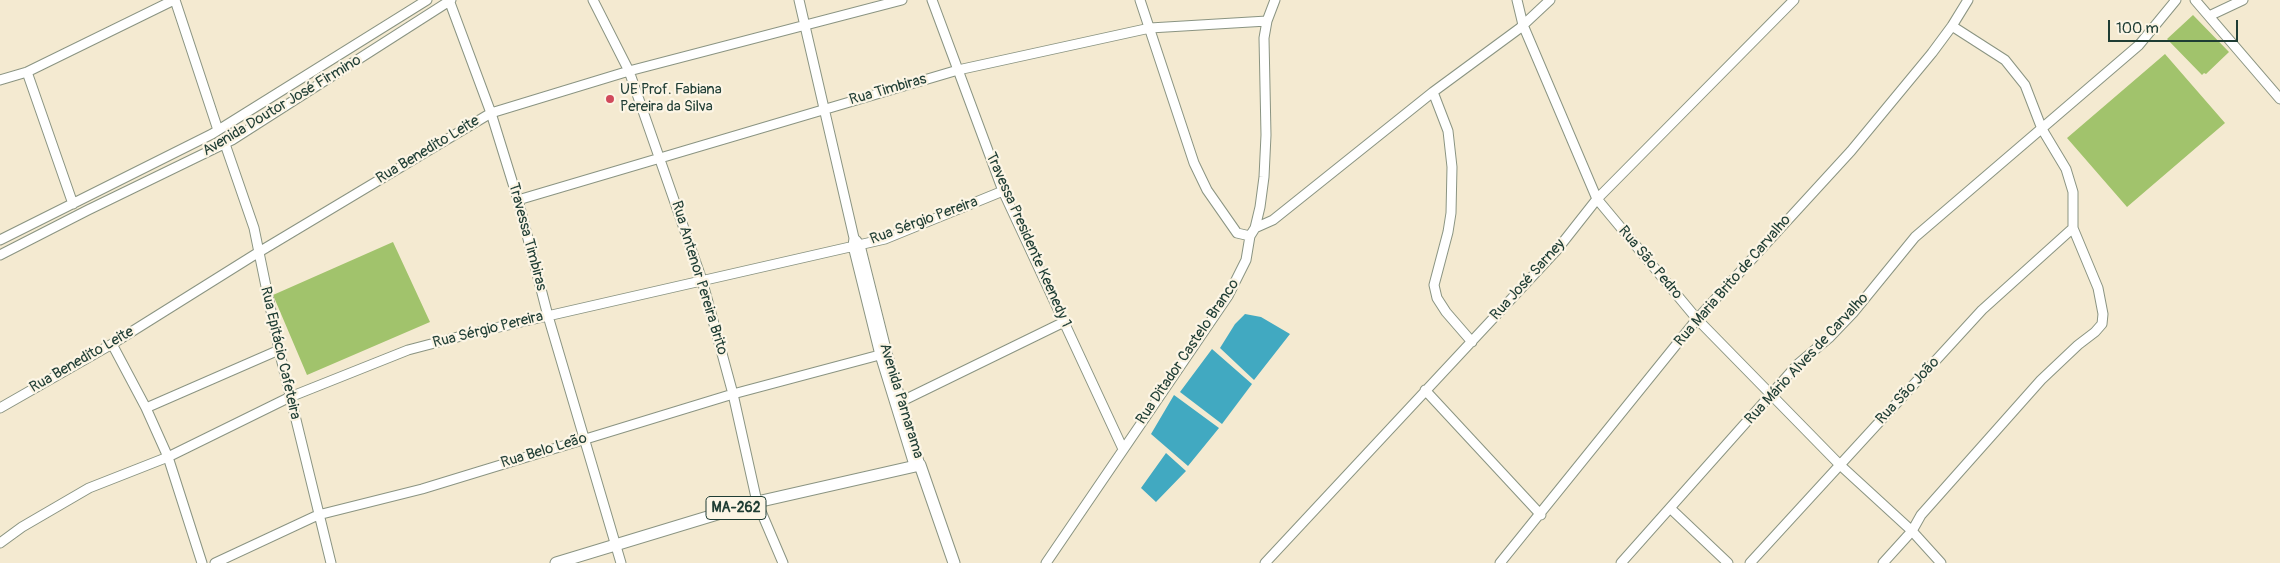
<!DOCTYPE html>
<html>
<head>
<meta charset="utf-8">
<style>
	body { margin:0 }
	#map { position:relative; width:2280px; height:563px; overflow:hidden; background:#f4ead1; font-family:Pangolin,sans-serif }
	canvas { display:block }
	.scale { position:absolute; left:2108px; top:20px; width:130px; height:22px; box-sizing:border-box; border:2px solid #1f3d34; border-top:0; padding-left:6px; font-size:15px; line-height:18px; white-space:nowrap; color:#1f3d34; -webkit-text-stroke:4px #fcf5e5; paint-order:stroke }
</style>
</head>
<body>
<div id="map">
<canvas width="2280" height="563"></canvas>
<div class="scale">100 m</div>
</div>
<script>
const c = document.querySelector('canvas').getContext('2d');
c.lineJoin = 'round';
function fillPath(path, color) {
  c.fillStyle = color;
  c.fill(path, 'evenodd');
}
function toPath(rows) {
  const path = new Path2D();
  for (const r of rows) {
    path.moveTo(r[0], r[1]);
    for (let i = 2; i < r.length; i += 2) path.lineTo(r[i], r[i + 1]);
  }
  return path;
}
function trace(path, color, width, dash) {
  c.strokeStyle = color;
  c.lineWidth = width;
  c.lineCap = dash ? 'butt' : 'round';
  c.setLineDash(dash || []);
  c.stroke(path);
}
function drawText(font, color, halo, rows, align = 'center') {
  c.font = font + ' Pangolin,sans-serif';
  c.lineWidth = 4.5;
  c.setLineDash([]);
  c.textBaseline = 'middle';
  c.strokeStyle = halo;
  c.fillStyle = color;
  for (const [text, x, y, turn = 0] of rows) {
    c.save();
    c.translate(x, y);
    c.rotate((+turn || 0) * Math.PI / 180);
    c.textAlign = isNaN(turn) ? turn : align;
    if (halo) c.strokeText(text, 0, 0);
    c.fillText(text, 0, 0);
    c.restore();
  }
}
const green = toPath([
	[2193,15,2229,52,2206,74,2204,73,2202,75,2167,39],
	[2165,54,2225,123,2127,207,2067,138],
	[393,242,430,322,307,375,273,295]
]);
const water = toPath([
	[1245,314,1261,317,1290,334,1254,380,1220,348,1235,324],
	[1212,349,1252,384,1222,424,1180,392],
	[1174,395,1219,428,1188,466,1151,434],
	[1166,453,1186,471,1156,502,1141,488]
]);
const minor = toPath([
	[175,0,218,130],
	[449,0,491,113,518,200,548,316,621,563],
	[593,0,629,71,702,280,733,394,757,502,783,563],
	[799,0,854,238,853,246,880,355,914,465],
	[932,0,1003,191,1123,449],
	[1140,0,1194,163,1207,190,1237,233,1250,236],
	[1517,0,1523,25,1597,199,1697,319,1840,465,1912,531,1941,563],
	[2195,0,2280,99],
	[2209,16,2243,0],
	[27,72,73,204],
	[0,80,27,72,174,0],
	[1433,92,1448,131,1452,167,1451,213,1448,232,1434,285,1437,298,1446,312,1472,342],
	[225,144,254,228,279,350,331,563],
	[518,200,958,70,1150,28,1267,21],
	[1255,228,1273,220,1433,92,1520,28,1550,0],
	[0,240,212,134,427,0],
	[856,240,860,245,887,353,920,465],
	[0,255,88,210,232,140,451,0],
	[112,344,146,408,168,457,202,563],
	[1425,390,1541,515],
	[896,404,1064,322],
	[0,408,112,344,259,252,491,113,629,71,902,0],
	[146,408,279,350],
	[1670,508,1728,563],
	[0,543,22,527,89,488,168,457,290,397,408,350,473,333,885,239,1003,191],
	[215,563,318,515,422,489,733,394,887,353],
	[1046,563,1228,296,1246,260,1250,236,1255,228,1260,207,1264,177,1266,135,1264,38,1267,21,1275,0],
	[1265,563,1556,251,1597,199,1794,0],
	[1500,563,1697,319,1851,151,1932,53,1952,26,1968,0],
	[1621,563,1798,364,1830,337,1853,313,1915,237,2139,45,2176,0],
	[1750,563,1982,310,2073,228],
	[1883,563,1912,531,1921,515,2041,380,2078,345,2095,332,2102,324,2103,314,2098,288,2073,228,2073,192,2066,169,2042,129,2025,85,2005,60,1952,26]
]);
const major = toPath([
	[556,563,757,502,920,465,954,563]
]);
const markers = [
	[610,99,5,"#d1495b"]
];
const shields = [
	[736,508,60]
];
const shieldNames = [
	["MA-262",736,508]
];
const poiNames = [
	["UE Prof. Fabiana",620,90],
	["Pereira da Silva",620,107]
];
const streetNames = [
	["Rua Timbiras",888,90,-16],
	["Avenida Doutor José Firmino",282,106,-31],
	["Rua Benedito Leite",428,150,-31],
	["Rua Sérgio Pereira",924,221,-20],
	["Travessa Timbiras",527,237,75],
	["Travessa Presidente Keenedy 1",1028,240,66],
	["Rua São Pedro",1650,263,50],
	["Rua Antenor Pereira Brito",699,278,73],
	["Rua José Sarney",1528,280,-48],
	["Rua Maria Brito de Carvalho",1733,281,-49],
	["Rua Sérgio Pereira",488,330,-14],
	["Rua Ditador Castelo Branco",1188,352,-56],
	["Rua Epitácio Cafeteira",280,353,77],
	["Rua Mário Alves de Carvalho",1807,359,-47],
	["Rua Benedito Leite",82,360,-30],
	["Rua São João",1908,391,-47],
	["Avenida Parnarama",901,401,73],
	["Rua Belo Leão",544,451,-17]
];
fillPath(green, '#a1c36c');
fillPath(water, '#41a9c1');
trace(minor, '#8a9482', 11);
trace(major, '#8a9482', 13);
trace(minor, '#fff', 9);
trace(major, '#fff', 11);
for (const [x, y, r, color] of markers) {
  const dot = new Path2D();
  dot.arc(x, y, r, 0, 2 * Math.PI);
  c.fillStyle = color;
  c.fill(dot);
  trace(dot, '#fcf5e5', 2);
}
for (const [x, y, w] of shields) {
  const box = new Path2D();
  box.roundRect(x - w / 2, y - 11.5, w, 23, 4);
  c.fillStyle = '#fcf5e5';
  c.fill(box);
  trace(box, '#1f3d34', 1);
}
drawText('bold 14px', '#1f3d34', null, shieldNames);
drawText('15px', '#1f3d34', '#fcf5e5', poiNames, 'left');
drawText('15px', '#1f3d34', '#fcf5e5', streetNames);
</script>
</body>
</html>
